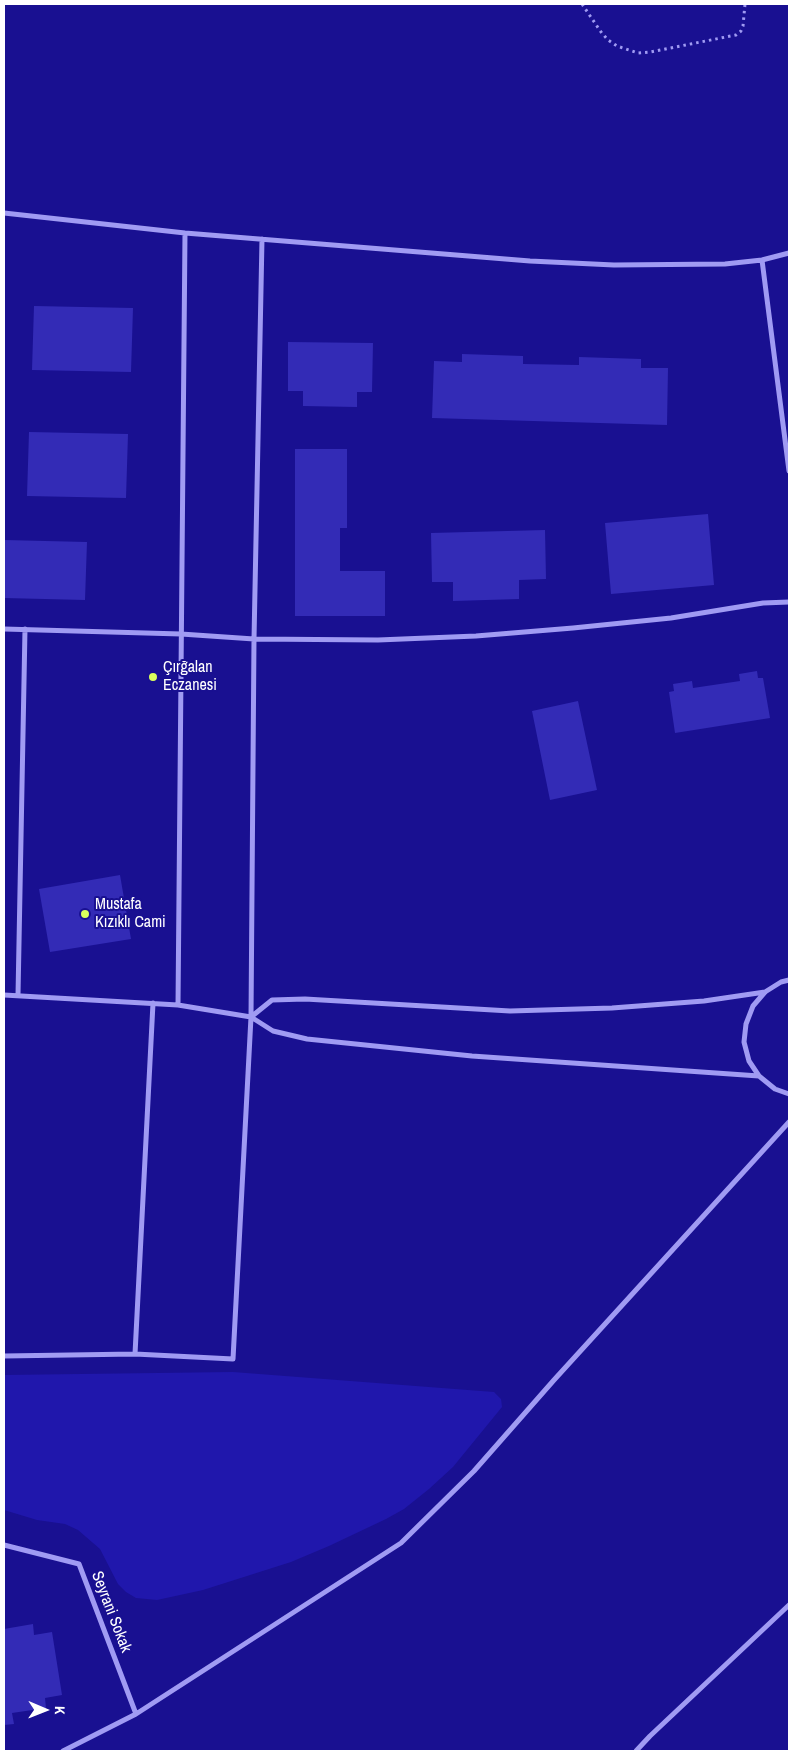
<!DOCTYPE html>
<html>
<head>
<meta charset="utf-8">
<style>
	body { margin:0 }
	#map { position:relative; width:793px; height:1755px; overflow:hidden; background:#191091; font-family:"Archivo Narrow",sans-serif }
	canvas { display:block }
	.frame { position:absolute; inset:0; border:5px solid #fff; pointer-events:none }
	.north { position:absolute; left:20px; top:1685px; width:50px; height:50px; -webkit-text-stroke:4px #191091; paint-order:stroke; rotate:91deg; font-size:14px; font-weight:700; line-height:20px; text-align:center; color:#fff }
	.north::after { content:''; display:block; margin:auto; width:18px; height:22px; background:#fff; clip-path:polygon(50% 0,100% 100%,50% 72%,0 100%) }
</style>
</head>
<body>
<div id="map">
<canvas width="793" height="1755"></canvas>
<div class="frame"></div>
<div class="north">K</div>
</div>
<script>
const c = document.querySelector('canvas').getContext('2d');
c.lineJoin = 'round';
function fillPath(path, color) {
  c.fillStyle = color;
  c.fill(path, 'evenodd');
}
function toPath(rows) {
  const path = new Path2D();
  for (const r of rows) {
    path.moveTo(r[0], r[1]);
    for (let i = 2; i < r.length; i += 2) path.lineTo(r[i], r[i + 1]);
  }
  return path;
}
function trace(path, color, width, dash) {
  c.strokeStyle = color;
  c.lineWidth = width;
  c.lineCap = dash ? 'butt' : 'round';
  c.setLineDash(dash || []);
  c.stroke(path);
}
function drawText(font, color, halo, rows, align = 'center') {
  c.font = font + ' "Archivo Narrow",sans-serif';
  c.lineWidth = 4;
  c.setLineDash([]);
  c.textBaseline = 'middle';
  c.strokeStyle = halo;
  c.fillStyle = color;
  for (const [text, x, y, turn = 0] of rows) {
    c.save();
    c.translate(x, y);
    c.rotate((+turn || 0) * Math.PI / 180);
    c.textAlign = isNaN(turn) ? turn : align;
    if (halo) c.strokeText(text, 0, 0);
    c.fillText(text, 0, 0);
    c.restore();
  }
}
const green = toPath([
	[233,1372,494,1392,501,1399,502,1407,453,1467,429,1489,404,1509,386,1519,329,1546,291,1562,203,1590,157,1600,136,1598,126,1592,118,1584,100,1549,78,1530,65,1524,37,1520,4,1510,4,1375]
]);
const building = toPath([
	[34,306,133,308,131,372,32,370],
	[288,342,373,343,372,392,357,392,357,407,303,406,303,391,288,391],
	[462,354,523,356,523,364,579,365,579,357,641,359,641,368,668,368,667,425,432,418,434,361,462,362],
	[29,432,128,434,126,498,27,496],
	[295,449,347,449,347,528,340,528,340,571,385,571,385,616,295,616],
	[708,514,714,585,611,594,605,523],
	[545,530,546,579,519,580,519,599,453,601,453,582,432,582,431,533],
	[4,540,87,542,85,600,4,598],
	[757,671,758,678,763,678,770,718,675,733,669,692,674,691,673,684,692,681,693,688,740,681,739,674],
	[578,701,597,790,550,800,532,711],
	[120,875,131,939,50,952,39,889],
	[33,1624,34,1635,52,1632,62,1695,45,1698,46,1708,12,1713,14,1724,4,1725,4,1629]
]);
const path = toPath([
	[582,4,601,32,608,40,617,46,638,53,650,52,736,35,741,31,743,26,745,4]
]);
const minor = toPath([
	[4,213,185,233,530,261,614,265,725,264,762,260,789,253],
	[762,260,789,471],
	[4,629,181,634,254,639,378,640,476,636,573,628,671,618,763,603,789,602],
	[789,980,781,982,765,992,753,1006,746,1024,744,1042,749,1061,759,1076,775,1089,789,1094],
	[4,995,178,1005,251,1017,273,1031,307,1039,472,1056,759,1076],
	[18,995,25,629],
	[178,1005,185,233],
	[251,1017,272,1000,305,999,510,1011,612,1008,704,1001,765,992],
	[135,1354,153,1003],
	[4,1356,135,1354,233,1359,251,1017,254,639,262,239],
	[4,1545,79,1564,136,1714],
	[63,1751,136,1714,401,1543,474,1471,554,1380,789,1122],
	[636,1751,650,1736,789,1605]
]);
const markers = [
	[153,677,5,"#dbff5d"],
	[85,914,5,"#dbff5d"]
];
const poiNames = [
	["Çırğalan",163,668],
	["Eczanesi",163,686],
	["Mustafa",95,905],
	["Kızıklı Cami",95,923]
];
const streetNames = [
	["Seyrani Sokak",111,1612,69]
];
fillPath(green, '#2017ac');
fillPath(building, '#332bb6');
trace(path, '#a09bf3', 3, [2.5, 4]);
trace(minor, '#a09bf3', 5);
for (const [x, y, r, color] of markers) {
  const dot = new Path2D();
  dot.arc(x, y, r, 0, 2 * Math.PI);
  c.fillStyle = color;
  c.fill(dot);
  trace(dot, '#191091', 2);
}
drawText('16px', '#fff', '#191091', poiNames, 'left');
drawText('16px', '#fff', '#191091', streetNames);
</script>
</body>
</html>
